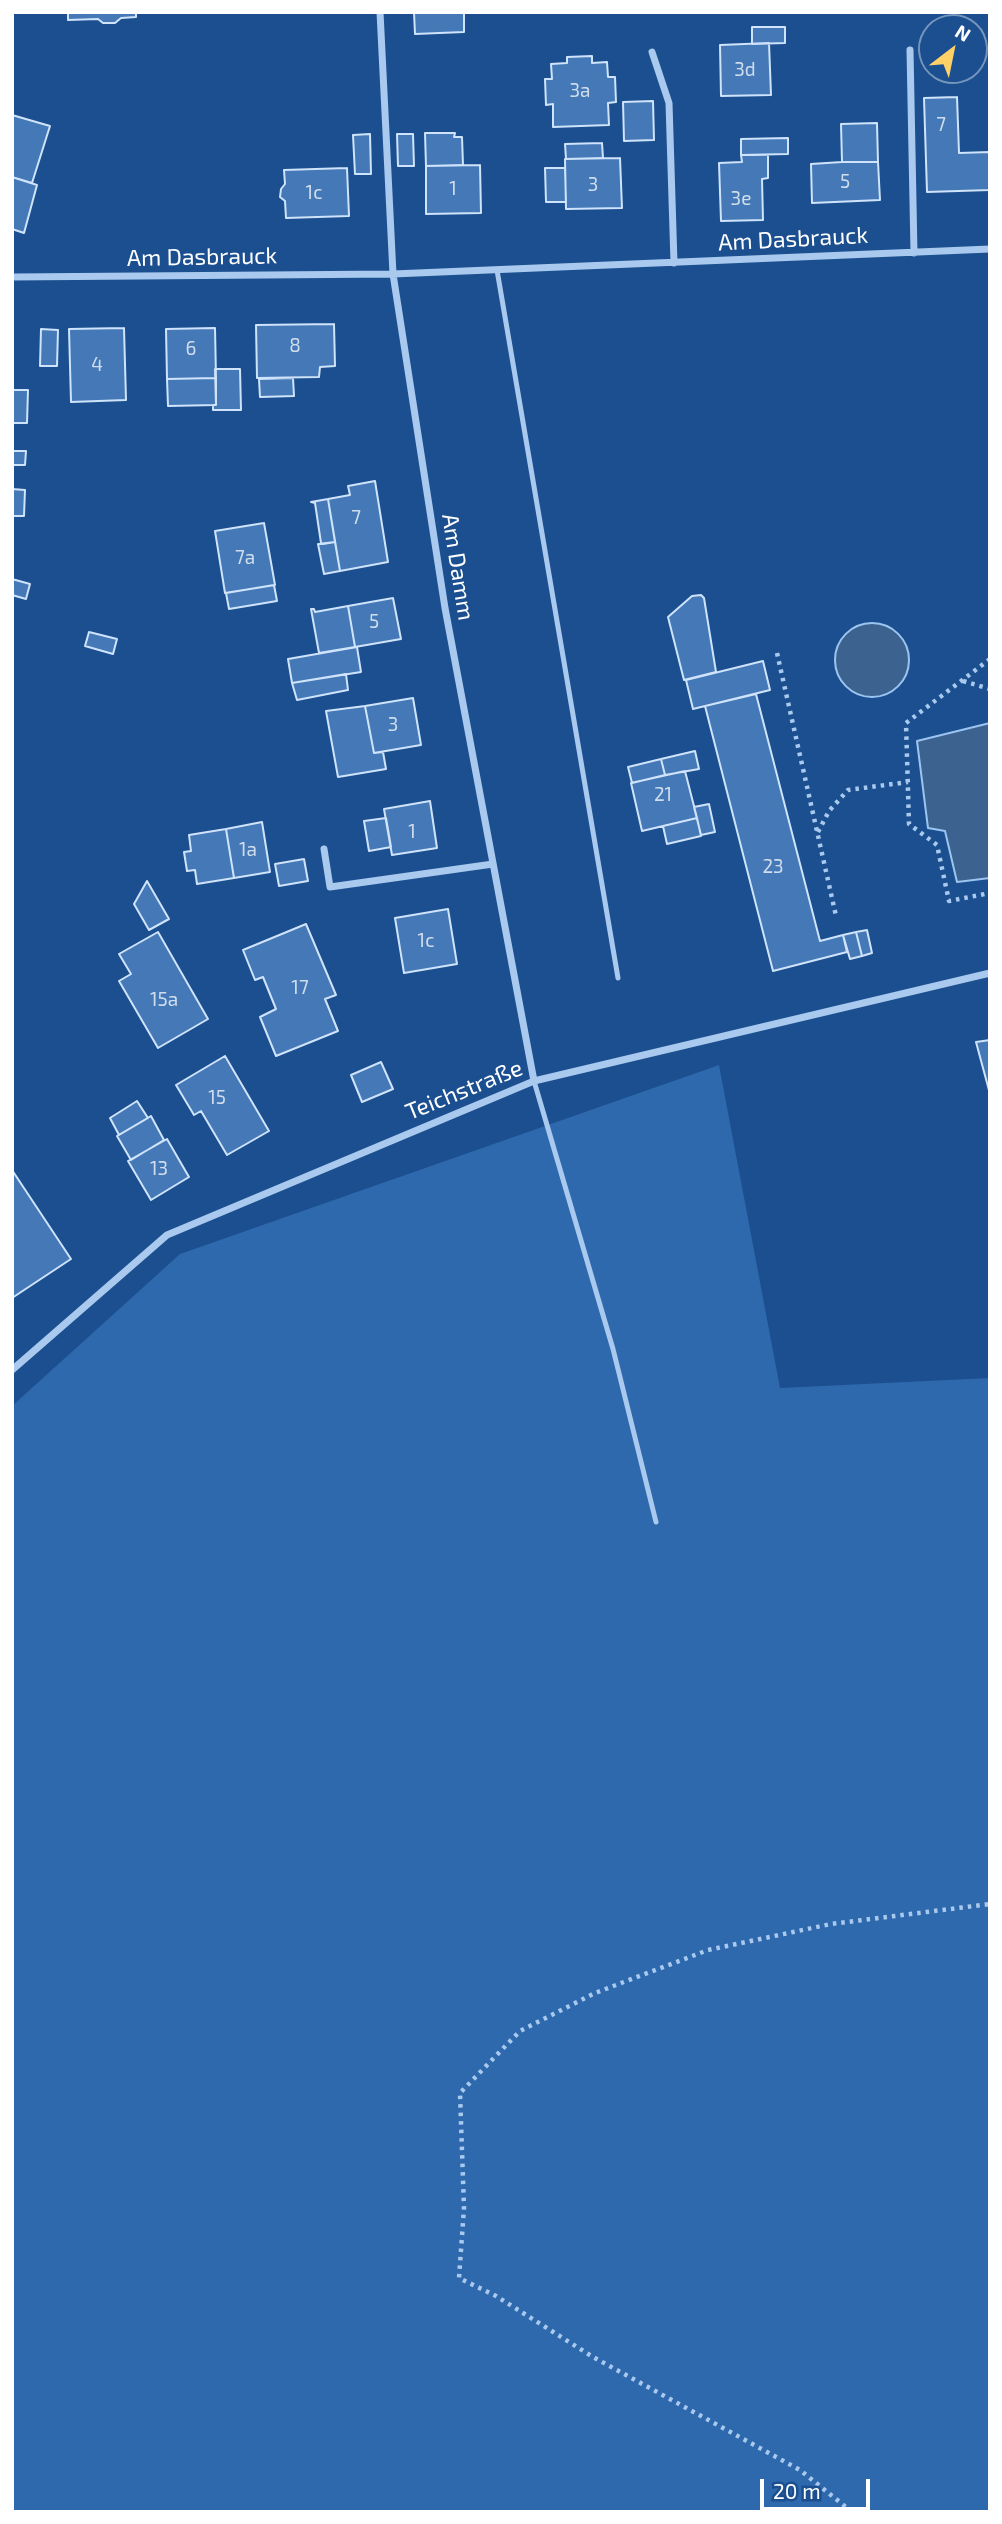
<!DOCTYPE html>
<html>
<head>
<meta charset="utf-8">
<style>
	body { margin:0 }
	#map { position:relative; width:1002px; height:2524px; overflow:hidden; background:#1b4f8f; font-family:"Exo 2",sans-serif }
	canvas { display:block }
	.frame { position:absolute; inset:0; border:14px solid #fff; pointer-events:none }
	.north { position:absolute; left:918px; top:14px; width:70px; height:70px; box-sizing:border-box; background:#1b4f8f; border:2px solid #7695bc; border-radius:50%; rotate:32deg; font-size:19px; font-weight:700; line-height:28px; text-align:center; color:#fff }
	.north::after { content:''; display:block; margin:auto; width:24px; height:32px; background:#ffd166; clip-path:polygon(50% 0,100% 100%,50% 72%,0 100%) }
	.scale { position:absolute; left:760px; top:2479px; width:110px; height:32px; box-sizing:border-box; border:4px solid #fff; border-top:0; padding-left:9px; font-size:21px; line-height:24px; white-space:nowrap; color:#fff; -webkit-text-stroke:5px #1b4f8f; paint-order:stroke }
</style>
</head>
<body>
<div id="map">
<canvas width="1002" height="2524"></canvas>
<div class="frame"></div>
<div class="north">N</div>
<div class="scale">20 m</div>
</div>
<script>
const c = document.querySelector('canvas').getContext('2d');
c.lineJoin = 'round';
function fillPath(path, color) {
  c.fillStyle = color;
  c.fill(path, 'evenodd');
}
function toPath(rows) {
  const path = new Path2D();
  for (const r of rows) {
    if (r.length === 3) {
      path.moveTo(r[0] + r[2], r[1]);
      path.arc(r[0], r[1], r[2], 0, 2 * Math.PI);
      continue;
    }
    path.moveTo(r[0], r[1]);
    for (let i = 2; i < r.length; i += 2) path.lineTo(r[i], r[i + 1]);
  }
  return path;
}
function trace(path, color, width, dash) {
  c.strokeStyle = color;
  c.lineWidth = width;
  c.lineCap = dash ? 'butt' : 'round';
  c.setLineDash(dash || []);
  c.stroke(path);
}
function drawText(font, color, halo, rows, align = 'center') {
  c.font = font + ' "Exo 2",sans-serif';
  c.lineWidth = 7;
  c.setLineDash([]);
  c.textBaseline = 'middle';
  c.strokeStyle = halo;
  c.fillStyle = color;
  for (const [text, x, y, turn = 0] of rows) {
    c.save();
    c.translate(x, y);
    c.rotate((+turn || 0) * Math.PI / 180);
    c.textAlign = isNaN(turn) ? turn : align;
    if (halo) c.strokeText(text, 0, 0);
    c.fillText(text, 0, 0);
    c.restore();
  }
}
const green = toPath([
	[719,1065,780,1388,990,1378,990,2512,12,2512,12,1406,180,1254]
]);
const water = toPath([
	[872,660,37],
	[990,723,990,878,957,882,945,831,928,828,917,741,990,723]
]);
const building = toPath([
	[68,12,136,12,136,17,121,18,115,23,103,23,98,19,68,20,68,12],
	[414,12,464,12,464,32,415,34,414,12],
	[752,27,785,27,785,43,752,44,752,27],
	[769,43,771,95,721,96,720,45,769,43],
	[592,56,592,63,607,62,608,77,615,77,616,102,608,103,609,125,553,127,553,104,546,105,545,79,552,79,551,64,567,63,567,57,592,56],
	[957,97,959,153,990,152,990,190,927,192,924,98,957,97],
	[653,101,654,140,624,141,623,102,653,101],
	[12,115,50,126,32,183,12,177,12,115],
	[877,123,878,162,842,162,841,124,877,123],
	[425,133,455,133,454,137,462,137,463,165,426,166,425,133],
	[370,134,371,174,355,174,353,135,370,134],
	[397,134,413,134,414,166,398,166,397,134],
	[788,138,788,154,741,155,741,139,788,138],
	[602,143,603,158,566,159,565,144,602,143],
	[741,155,768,155,768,178,762,179,763,220,721,221,719,163,742,162,741,155],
	[620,158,622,208,566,209,565,159,620,158],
	[842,162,878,162,880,200,812,203,811,164,842,162],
	[480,165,481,213,426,214,426,166,480,165],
	[347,168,349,216,286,218,285,201,280,197,281,189,285,184,284,170,347,168],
	[545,168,565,168,566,202,546,202,545,168],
	[12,177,37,185,24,233,12,229,12,177],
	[334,324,335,366,320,367,319,377,257,378,256,325,334,324],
	[124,328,126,400,71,402,69,329,124,328],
	[215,328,216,378,167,379,166,329,215,328],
	[41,329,58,330,57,366,40,366,41,329],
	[215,369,240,369,241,410,213,410,213,405,216,405,215,369],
	[216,378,216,405,168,406,167,379,216,378],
	[293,378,294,396,260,397,259,379,293,378],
	[12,390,28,390,27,423,12,423,12,390],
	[12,451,26,451,25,465,12,465,12,451],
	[375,481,388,562,340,571,328,499,350,495,348,486,375,481],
	[12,489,25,490,24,516,12,516,12,489],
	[328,499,335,542,323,544,321,543,315,503,311,502,328,499],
	[264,523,275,585,225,593,215,531,264,523],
	[335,542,340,571,324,574,318,544,335,542],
	[12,579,30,584,26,599,12,595,12,579],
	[274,585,277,601,229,609,226,593,274,585],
	[701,595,704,598,716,672,684,680,668,617,692,596,701,595],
	[393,598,401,639,355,647,348,606,393,598],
	[348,606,355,647,319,653,311,609,314,609,315,612,348,606],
	[89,632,117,639,113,654,85,646,89,632],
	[357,647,361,672,292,683,288,659,357,647],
	[763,661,770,690,693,709,686,680,763,661],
	[346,674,348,690,297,700,292,683,346,674],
	[756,694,820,941,843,935,847,952,773,971,705,706,756,694],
	[413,698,421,745,374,753,365,706,413,698],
	[365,706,374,753,383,752,386,769,338,777,326,711,365,706],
	[695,751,699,769,665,775,661,759,695,751],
	[661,759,665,775,632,783,628,767,661,759],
	[685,771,697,818,642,831,631,783,685,771],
	[430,801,437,848,392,855,384,809,430,801],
	[709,804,715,832,701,835,694,807,709,804],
	[386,818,391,847,369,851,364,821,386,818],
	[697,818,701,836,667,844,663,826,697,818],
	[262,822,270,872,234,878,226,829,262,822],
	[226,829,234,878,197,884,195,870,187,871,184,852,191,851,189,835,226,829],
	[304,859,308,881,279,886,275,864,304,859],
	[147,881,169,919,149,930,134,904,147,881],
	[448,909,457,964,404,973,395,918,448,909],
	[306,924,336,995,325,999,338,1031,276,1056,260,1017,276,1009,263,977,255,980,243,950,306,924],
	[867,930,872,953,862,956,856,932,867,930],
	[158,932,208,1019,158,1048,119,981,131,974,119,954,158,932],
	[856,932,862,956,850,959,843,935,856,932],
	[990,1040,990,1094,976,1042,990,1040],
	[225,1056,269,1131,227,1155,201,1111,194,1115,176,1085,225,1056],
	[381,1062,393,1089,362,1102,351,1075,381,1062],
	[137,1101,148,1118,119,1135,110,1118,137,1101],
	[151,1116,164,1140,131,1160,117,1136,151,1116],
	[167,1139,189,1177,151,1200,128,1161,167,1139],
	[12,1170,71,1259,12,1298,12,1170]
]);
const path = toPath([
	[777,653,836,916],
	[990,659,906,723,909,824,937,845,949,901,990,893],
	[963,681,990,689],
	[818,832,829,811,848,790,908,782],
	[852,2512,800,2470,593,2357,496,2296,459,2278,464,2208,460,2093,520,2031,595,1993,708,1950,831,1924,990,1904]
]);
const service = toPath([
	[497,270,618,978],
	[534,1081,613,1349,656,1522]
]);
const minor = toPath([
	[380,12,393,274,445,608,534,1081],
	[910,50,914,253],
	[652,52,669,103,674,263],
	[12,277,393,274,990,249],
	[324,849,330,887,493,864],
	[12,1370,167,1235,534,1081,990,973]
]);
const numberNames = [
	["3d",745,70],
	["3a",580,91],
	["7",941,125],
	["5",845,182],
	["3",593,185],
	["1",453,189],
	["1c",314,193],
	["3e",741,199],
	["8",295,346],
	["6",191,349],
	["4",97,365],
	["7",356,518],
	["7a",245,558],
	["5",374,622],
	["3",393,725],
	["21",663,795],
	["1",412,832],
	["1a",248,850],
	["23",773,867],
	["1c",426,941],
	["17",300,988],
	["15a",164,1000],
	["15",217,1098],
	["13",159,1169]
];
const streetNames = [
	["Am Dasbrauck",793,239,-3],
	["Am Dasbrauck",202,257,-1],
	["Am Damm",458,567,81],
	["Teichstraße",464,1090,-22]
];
fillPath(green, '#2e69ad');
fillPath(water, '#3c6290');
trace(water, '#9cc4f0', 2);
fillPath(building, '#4478b7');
trace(building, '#cfe3fa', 2);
trace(path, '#a9c9ee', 4.5, [3.5, 5]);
trace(service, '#a9c9ee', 5);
trace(minor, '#a9c9ee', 7);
drawText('19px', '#d0dded', null, numberNames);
drawText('23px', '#fff', '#1b4f8f', streetNames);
</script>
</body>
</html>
